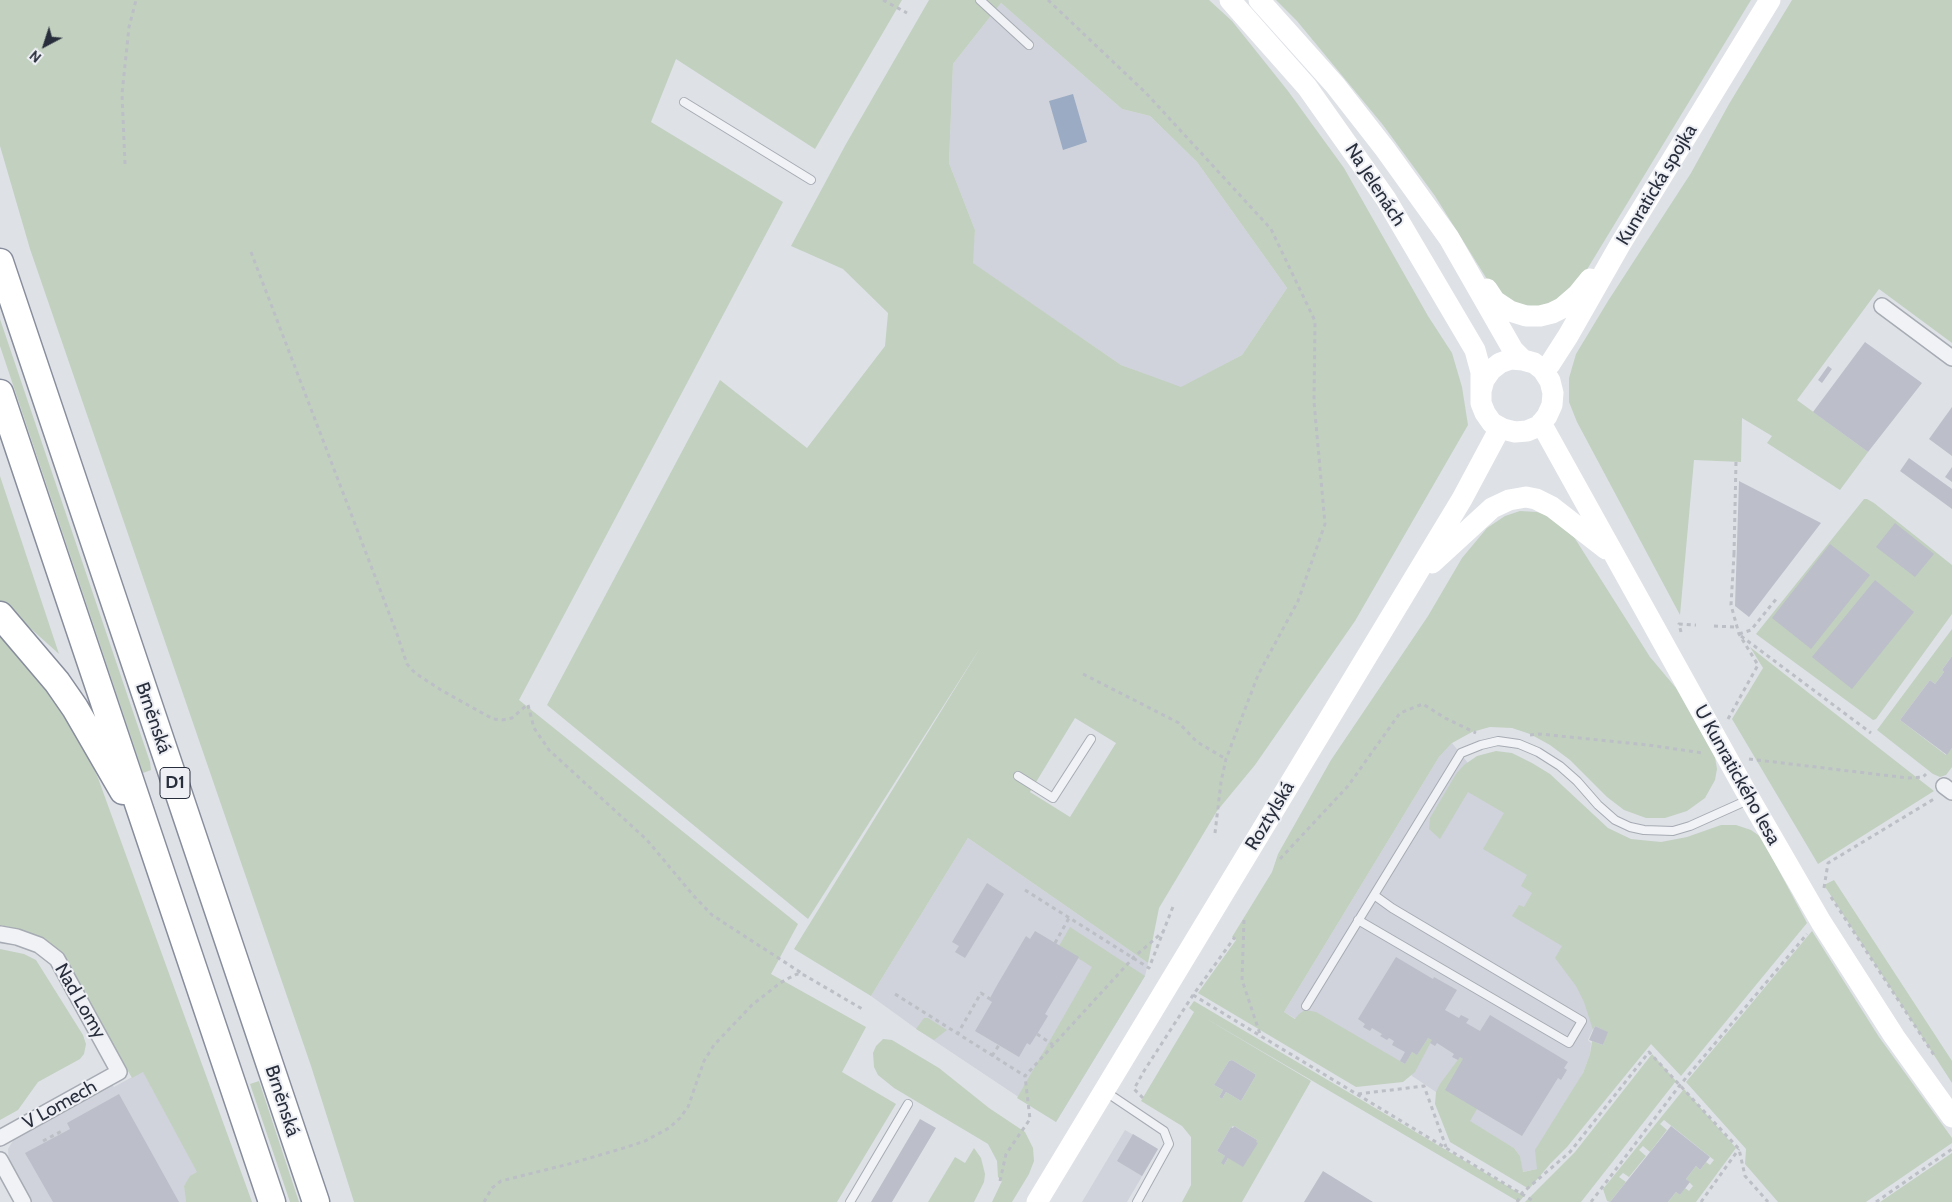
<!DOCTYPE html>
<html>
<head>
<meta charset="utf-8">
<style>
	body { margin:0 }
	#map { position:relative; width:1952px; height:1202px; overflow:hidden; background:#dee1e6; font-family:Cabin,sans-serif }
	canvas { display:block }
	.north { position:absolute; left:20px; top:20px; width:50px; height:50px; -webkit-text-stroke:4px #edeff4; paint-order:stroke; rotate:220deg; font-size:14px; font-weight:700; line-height:20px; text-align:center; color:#282e3c }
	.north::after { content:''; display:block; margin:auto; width:18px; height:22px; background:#282e3c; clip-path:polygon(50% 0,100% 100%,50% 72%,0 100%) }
</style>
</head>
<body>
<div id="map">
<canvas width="1952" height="1202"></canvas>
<div class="north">N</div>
</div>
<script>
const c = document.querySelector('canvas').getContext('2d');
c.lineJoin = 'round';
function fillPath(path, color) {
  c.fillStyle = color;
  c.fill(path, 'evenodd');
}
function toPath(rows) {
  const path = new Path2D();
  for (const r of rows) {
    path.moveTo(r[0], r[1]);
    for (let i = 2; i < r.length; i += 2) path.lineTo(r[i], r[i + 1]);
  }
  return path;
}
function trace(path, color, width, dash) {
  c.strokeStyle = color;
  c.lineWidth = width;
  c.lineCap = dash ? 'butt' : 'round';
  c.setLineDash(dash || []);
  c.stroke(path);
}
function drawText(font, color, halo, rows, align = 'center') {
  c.font = font + ' Cabin,sans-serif';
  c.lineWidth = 4;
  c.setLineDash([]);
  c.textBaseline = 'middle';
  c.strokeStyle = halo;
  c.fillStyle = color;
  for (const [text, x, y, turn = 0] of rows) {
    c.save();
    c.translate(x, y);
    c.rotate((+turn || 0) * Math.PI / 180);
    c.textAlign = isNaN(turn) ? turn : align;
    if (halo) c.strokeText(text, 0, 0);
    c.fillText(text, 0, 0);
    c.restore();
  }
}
const built = toPath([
	[1001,3,1122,109,1150,116,1197,162,1287,288,1242,355,1181,388,1121,365,972,263,975,230,949,163,953,64],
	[1452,743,1468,763,1594,842,1593,1029,1588,1040,1591,1043,1590,1054,1583,1073,1537,1169,1522,1172,1520,1156,1514,1148,1469,1121,1436,1092,1412,1076,1405,1064,1296,1019,1284,1012,1439,757],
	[968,838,1148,963,1145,976,1056,1122,918,1030,871,996],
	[143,1071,198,1172,184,1186,186,1202,31,1202,9,1165,8,1149,14,1139,111,1083,114,1087],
	[1125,1130,1158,1149,1127,1202,1082,1202]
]);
const green = toPath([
	[0,0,902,0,815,149,676,59,651,122,783,202,519,700,798,924,771,974,866,1027,842,1072,896,1104,837,1202,354,1202,311,1066,30,249,0,146],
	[929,0,1209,0,1232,21,1288,91,1344,168,1428,316,1452,353,1462,387,1468,425,1355,621,1255,765,1217,811,1159,908,1148,963,968,838,871,996,794,949,982,645,808,919,547,705,720,380,807,448,885,346,888,313,843,269,791,246,846,144],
	[1001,3,1122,109,1150,116,1197,162,1287,288,1242,355,1181,387,1121,365,973,263,975,230,949,163,953,64],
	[1075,718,1116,743,1070,817,1030,792],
	[1276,0,1751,0,1583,276,1563,299,1536,307,1514,303,1490,284,1435,196,1383,125,1297,21],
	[1792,0,1952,0,1952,343,1879,289,1797,400,1868,452,1840,490,1767,443,1772,436,1742,418,1741,462,1694,460,1680,615,1577,422,1569,402,1569,378,1576,354,1608,301,1691,173,1729,104],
	[0,319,150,762,151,770,143,773,0,346],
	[0,476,59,654,0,601],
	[1864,499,1867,499,1874,503,1952,565,1952,614,1876,719,1873,720,1756,634],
	[1520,511,1537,512,1548,516,1574,537,1650,657,1676,688,1715,757,1717,769,1715,780,1705,798,1687,811,1665,818,1646,818,1624,810,1607,797,1570,760,1550,745,1530,734,1512,728,1490,727,1472,732,1452,743,1439,757,1284,1012,1295,1019,1299,1014,1305,1010,1316,1012,1405,1064,1412,1052,1417,1055,1428,1038,1432,1040,1415,1072,1403,1082,1356,1087,1198,993,1236,940,1232,937,1272,872,1278,854,1331,760,1428,616,1462,558,1487,528,1505,516],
	[1952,629,1952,656,1942,670,1944,672,1935,684,1930,680,1900,720,1946,755,1952,748,1952,767,1946,775,1940,777,1933,774,1877,730],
	[0,635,70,717,98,778,252,1202,186,1202,184,1186,190,1176,197,1172,143,1072,132,1078,62,955,56,948,45,940,26,932,0,925],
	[1750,647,1934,791,1818,864,1732,719,1763,668],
	[1496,751,1512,753,1532,763,1550,774,1608,828,1631,839,1661,842,1687,837,1721,825,1736,825,1751,830,1761,837,1807,923,1681,1076,1651,1044,1567,1147,1550,1164,1529,1189,1450,1142,1435,1104,1436,1092,1440,1084,1460,1057,1463,1059,1477,1109,1470,1121,1514,1148,1520,1156,1523,1172,1537,1169,1535,1150,1583,1073,1590,1054,1592,1041,1603,1045,1607,1032,1595,1026,1593,1030,1584,1002,1576,986,1555,958,1562,946,1512,916,1519,905,1524,907,1532,893,1521,886,1527,875,1483,849,1504,813,1468,792,1440,839,1429,829,1430,818,1456,774,1464,765,1477,756],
	[1834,880,1952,1061,1952,1083,1824,885],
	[1070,927,1145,976,1056,1122,1017,1098,1092,967,1059,946],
	[1812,931,1879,1037,1952,1138,1952,1143,1866,1202,1778,1202,1745,1164,1746,1149,1686,1082],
	[0,949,24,954,36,960,83,1035,86,1044,84,1054,80,1059,38,1082,18,1110,0,1120],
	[1194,1001,1524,1196,1519,1202,1200,1015,1311,1081,1242,1202,1182,1202,1191,1185,1191,1137,1182,1126,1141,1101,1194,1012,1189,1008],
	[1232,1060,1255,1074,1255,1077,1241,1101,1226,1092,1222,1099,1219,1097,1223,1090,1214,1085,1229,1061],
	[1234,1126,1257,1140,1228,1158,1224,1165,1225,1156,1217,1151,1231,1127],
	[924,1018,928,1018,947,1030,934,1040,916,1029],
	[883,1039,892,1040,939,1068,989,1108,1025,1132,1033,1148,1034,1161,1029,1174,1012,1202,992,1202,1002,1181,998,1177,997,1161,988,1144,894,1088,878,1075,874,1067,873,1053,876,1046],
	[1652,1054,1676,1081,1581,1202,1525,1202,1575,1152],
	[259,1081,299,1202,290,1202,250,1084],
	[1684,1089,1736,1148,1696,1202,1668,1202,1676,1192,1680,1195,1685,1188,1689,1191,1693,1186,1686,1179,1696,1166,1700,1170,1706,1162,1710,1165,1714,1160,1664,1120,1660,1124,1667,1130,1650,1152,1643,1146,1639,1150,1646,1156,1629,1177,1623,1173,1619,1177,1626,1182,1610,1202,1607,1201,1603,1189],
	[974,1148,981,1158,985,1174,984,1182,974,1202,928,1202,955,1157,965,1163],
	[1952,1153,1952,1202,1880,1202]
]);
const water = toPath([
	[1073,94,1087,142,1063,150,1049,101]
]);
const building = toPath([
	[1865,342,1922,383,1868,452,1813,412],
	[1828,366,1832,369,1822,383,1818,380],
	[1952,407,1952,456,1929,439],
	[1909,458,1952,489,1952,509,1900,471],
	[1952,467,1952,482,1945,477],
	[1739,481,1821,523,1749,617,1735,606],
	[1895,523,1934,554,1915,577,1876,547],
	[1830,544,1870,575,1811,649,1772,618],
	[1875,580,1914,612,1852,689,1812,657],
	[1952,656,1952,748,1947,755,1900,720,1930,680,1935,684,1944,672,1942,670],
	[987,883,1004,894,965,958,955,952,959,946,952,942],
	[1035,931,1079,957,1045,1014,1048,1016,1037,1034,1030,1045,1027,1043,1019,1057,975,1031,992,1002,989,1000,996,987,1026,936,1030,939],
	[1396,957,1433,979,1434,977,1457,990,1445,1010,1459,1018,1461,1015,1469,1019,1466,1023,1480,1031,1490,1015,1568,1062,1564,1068,1567,1070,1561,1080,1558,1078,1522,1136,1445,1090,1463,1059,1460,1057,1458,1060,1452,1057,1454,1054,1437,1043,1435,1046,1430,1043,1432,1040,1428,1038,1417,1055,1412,1052,1405,1064,1400,1061,1405,1052,1392,1045,1394,1041,1389,1038,1387,1040,1380,1036,1382,1034,1372,1028,1370,1031,1363,1027,1365,1024,1358,1019],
	[1595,1026,1608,1032,1603,1045,1589,1040],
	[1232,1060,1255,1074,1255,1077,1241,1101,1226,1092,1222,1099,1219,1097,1223,1090,1214,1085,1229,1061],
	[119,1094,179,1202,53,1202,25,1153,70,1129,67,1123],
	[920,1119,936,1128,892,1202,871,1202],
	[1234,1126,1257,1140,1256,1142,1258,1143,1243,1167,1228,1158,1224,1165,1221,1163,1225,1156,1217,1151,1231,1127,1233,1128],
	[1671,1126,1710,1157,1700,1170,1696,1166,1686,1179,1690,1182,1680,1195,1676,1192,1668,1202,1610,1202],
	[1133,1134,1158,1149,1142,1176,1117,1161],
	[1323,1171,1373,1202,1304,1202]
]);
const path = toPath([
	[883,0,907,13],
	[1048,0,1146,93,1271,229,1315,321,1314,402,1325,524,1298,601,1258,675,1226,759,1221,782,1215,833],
	[125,164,122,94,129,27,136,0],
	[251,252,397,634,407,664,415,673,441,690,493,719,502,720,512,718,528,704],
	[1734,554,1736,462],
	[1714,626,1735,627],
	[1681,632,1679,624,1696,625],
	[1739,634,1751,630,1777,598],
	[1741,636,1871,733],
	[1083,674,1179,723,1197,742,1226,759],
	[528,705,534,728,549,750,647,840,693,895,712,915,803,974],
	[1728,719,1758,665,1739,634,1731,605,1734,554,1737,553],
	[1530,735,1540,734,1648,745,1703,753],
	[1749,759,1908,778,1923,777,1926,774],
	[1280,859,1348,786,1400,713,1423,704,1445,718,1476,733],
	[1824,888,1828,863,1934,799],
	[1025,890,1149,968,1174,904],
	[1831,897,1934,1055],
	[1244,920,1242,980,1261,1037],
	[1055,943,1069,918],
	[895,994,1025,1076,1133,958,1164,931],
	[1193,995,1535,1202],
	[1037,1034,1053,1045],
	[957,1035,981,993,990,999],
	[992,1056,999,1045],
	[1358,1094,1424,1086,1446,1147],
	[1143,1098,1134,1089,1144,1071,1193,995,1235,937],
	[43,1141,62,1131],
	[1000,1181,1006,1154,1030,1119,1025,1076],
	[484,1202,492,1188,501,1181,569,1164,627,1147,645,1141,669,1128,680,1118,688,1107,704,1061,714,1045,752,1005,780,983,789,978,797,974,804,975,864,1010],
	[1517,1202,1522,1193,1570,1152,1649,1052,1739,1149,1745,1176,1768,1202],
	[1591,1202,1680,1085,1807,934],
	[1701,1202,1739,1149],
	[1876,1202,1952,1149]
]);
const lane = toPath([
	[980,0,1029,45],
	[684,102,811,180],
	[1018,776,1053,798,1091,739],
	[1358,920,1569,1043,1582,1021,1392,908,1374,895],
	[1306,1006,1461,753,1481,745,1498,741,1519,744,1538,752,1560,766,1577,781,1598,805,1615,820,1630,827,1644,830,1673,831,1690,826,1748,800],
	[1106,1092,1164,1131,1169,1144,1137,1202],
	[850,1202,908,1104]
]);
const street = toPath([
	[1882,306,1952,358],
	[1944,786,1952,792],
	[0,934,17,937,39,945,57,959,119,1072,0,1138],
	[0,1160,23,1202]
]);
const secondary = toPath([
	[1230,0,1307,87,1386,199,1475,350,1481,372,1481,403,1485,413,1492,423,1503,429,1515,432,1527,431,1539,426,1547,416,1552,405,1553,393,1550,381,1543,370,1534,363,1523,360,1511,359,1500,363,1491,370,1484,380,1481,391],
	[1259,0,1335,85,1385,149,1449,238,1513,350,1523,360],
	[1487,289,1495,301,1510,311,1526,316,1540,316,1552,313,1562,308,1577,295,1590,279],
	[1543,370,1550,364,1568,336,1621,243,1770,0],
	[1541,423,1750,799,1821,922,1894,1036,1952,1117],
	[1432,563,1492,508,1509,500,1526,497,1536,499,1552,507,1606,549],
	[1037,1202,1462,499,1500,428]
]);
const highway = toPath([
	[0,262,316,1202],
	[0,393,272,1202],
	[0,615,57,682,75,708,123,791]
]);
const shields = [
	[175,783,30]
];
const shieldNames = [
	["D1",175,783]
];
const streetNames = [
	["Na Jelenách",1375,185,57],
	["Kunratická spojka",1657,185,-59],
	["Brněnská",153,718,71],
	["U Kunratického lesa",1737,775,61],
	["Roztylská",1270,816,-59],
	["Nad Lomy",80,1001,60],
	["Brněnská",282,1101,72],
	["V Lomech",60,1105,-29]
];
fillPath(built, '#d0d3db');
fillPath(green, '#c2d0c0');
fillPath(water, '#9babc4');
fillPath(building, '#bcbfc9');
trace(lane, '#a7abb3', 10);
trace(street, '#a7abb3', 18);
trace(highway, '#878d9c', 29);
trace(path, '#bcbfc5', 3, [4, 4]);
trace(lane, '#f0f2f5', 8);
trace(street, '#f0f2f5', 15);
trace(secondary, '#fff', 21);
trace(highway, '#fff', 26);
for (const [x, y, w] of shields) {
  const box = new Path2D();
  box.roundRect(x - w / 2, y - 15.5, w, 31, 4);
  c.fillStyle = '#edeff4';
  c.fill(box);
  trace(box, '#282e3c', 1);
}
drawText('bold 18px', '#282e3c', null, shieldNames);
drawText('19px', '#282e3c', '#edeff4', streetNames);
</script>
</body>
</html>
